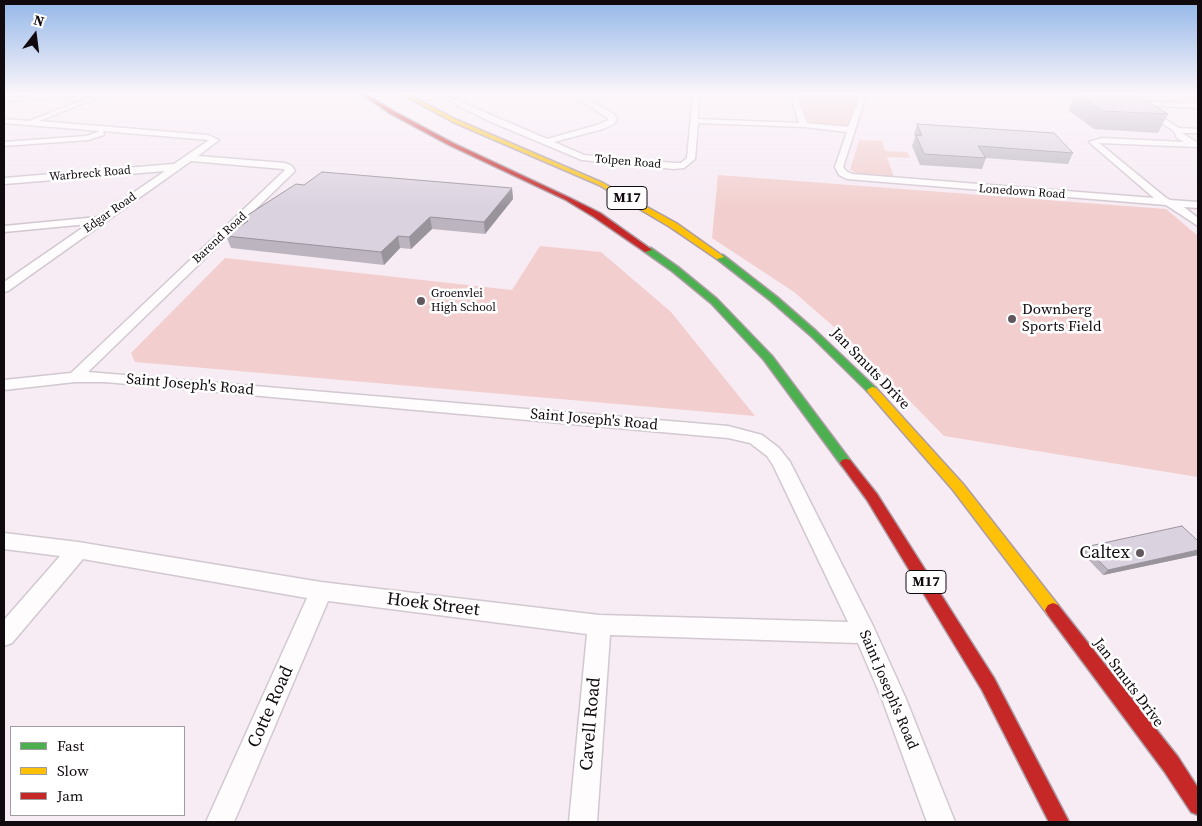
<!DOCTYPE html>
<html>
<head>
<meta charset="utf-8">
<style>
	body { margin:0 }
	#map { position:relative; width:1202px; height:826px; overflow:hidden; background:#f7ebf4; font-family:"Source Serif 4",serif }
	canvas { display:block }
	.frame { position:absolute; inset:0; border:5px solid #10090e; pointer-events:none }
	.legend { position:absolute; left:10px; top:726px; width:175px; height:90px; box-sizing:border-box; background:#fff; border:1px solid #9f9d9f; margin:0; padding:6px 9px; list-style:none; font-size:15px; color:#10090e }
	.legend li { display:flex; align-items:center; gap:10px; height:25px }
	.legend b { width:25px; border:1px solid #9f9d9f }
	.north { position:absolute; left:10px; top:10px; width:50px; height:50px; -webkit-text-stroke:4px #fff; paint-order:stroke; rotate:15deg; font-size:14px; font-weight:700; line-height:20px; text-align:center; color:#10090e }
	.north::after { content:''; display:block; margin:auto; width:18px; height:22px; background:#10090e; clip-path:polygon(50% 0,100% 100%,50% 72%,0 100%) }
</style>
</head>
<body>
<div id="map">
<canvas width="1202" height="826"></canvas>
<div class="frame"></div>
<ul class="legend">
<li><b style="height:6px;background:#4caf50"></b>Fast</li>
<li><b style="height:6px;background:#ffc107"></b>Slow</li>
<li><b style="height:6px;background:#c62828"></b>Jam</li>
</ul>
<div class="north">N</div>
</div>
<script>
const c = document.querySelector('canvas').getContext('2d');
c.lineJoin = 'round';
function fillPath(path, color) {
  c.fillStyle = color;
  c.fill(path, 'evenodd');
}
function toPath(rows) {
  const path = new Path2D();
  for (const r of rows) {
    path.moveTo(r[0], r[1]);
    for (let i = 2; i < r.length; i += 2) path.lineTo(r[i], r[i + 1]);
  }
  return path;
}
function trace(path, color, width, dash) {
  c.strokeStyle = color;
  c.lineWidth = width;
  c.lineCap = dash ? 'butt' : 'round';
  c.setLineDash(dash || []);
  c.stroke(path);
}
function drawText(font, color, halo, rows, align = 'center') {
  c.font = font + ' "Source Serif 4",serif';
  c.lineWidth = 5;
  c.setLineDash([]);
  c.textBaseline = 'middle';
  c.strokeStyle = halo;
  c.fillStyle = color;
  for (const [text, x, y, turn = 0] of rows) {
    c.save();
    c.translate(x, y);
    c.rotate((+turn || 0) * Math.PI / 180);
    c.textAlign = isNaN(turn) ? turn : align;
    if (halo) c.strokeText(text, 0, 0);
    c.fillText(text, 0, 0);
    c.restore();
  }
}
const green = toPath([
	[797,93,859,93,848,125,843,127,808,123],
	[859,140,882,141,885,151,907,152,910,158,887,157,894,177,861,175,850,170],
	[718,175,1166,209,1198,236,1198,477,944,436,857,347,794,292,712,238],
	[540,246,601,252,671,312,755,416,135,362,131,353,225,258,512,290]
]);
const street = toPath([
	[65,93,85,93,82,95,4,102,4,98,65,93],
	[101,93,109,93,39,121,208,135,219,140,198,156,285,163,292,166,295,171,88,372,728,426,762,435,779,448,790,462,873,626,906,699,955,822,927,822,882,699,858,643,610,635,597,822,569,822,587,634,328,601,234,822,206,822,307,598,83,559,12,643,4,646,4,620,60,556,4,549,4,533,78,542,321,582,599,615,848,622,773,465,767,456,750,443,728,438,105,382,75,382,4,390,4,380,71,373,285,170,283,169,191,161,8,291,4,292,4,282,88,224,4,232,4,226,98,217,165,171,4,184,4,178,174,164,209,140,103,131,104,135,88,140,4,146,4,142,87,136,100,131,4,123,4,119,29,121,101,93],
	[433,93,440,93,547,139,597,125,608,120,608,118,581,101,584,93,590,93,589,100,614,114,617,119,614,124,603,129,554,142,584,155,674,163,681,163,687,158,693,93,699,93,698,119,799,123,790,93,796,93,807,123,848,127,861,93,867,93,843,167,846,171,852,174,1154,198,1089,142,1102,138,1184,142,1177,138,1174,131,1113,93,1120,93,1134,101,1198,104,1198,108,1142,105,1179,128,1198,129,1198,133,1182,133,1198,143,1198,147,1099,143,1165,197,1170,200,1198,202,1198,208,1184,207,1198,218,1198,226,1166,205,847,179,839,175,835,167,847,132,804,127,698,123,695,159,684,168,674,169,582,160,489,121,433,93],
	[1182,93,1198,93,1198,96,1184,96,1181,94,1182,93]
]);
const fast = toPath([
	[645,248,651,248,678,267,717,299,772,356,850,460,852,463,850,466,842,466,764,360,711,303,672,271,645,252,645,248],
	[717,255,723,255,777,297,816,331,876,388,877,390,876,392,868,392,810,335,771,301,717,259,717,255]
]);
const slow = toPath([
	[400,93,405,93,457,120,603,183,676,223,724,257,717,259,670,227,599,185,453,122,400,93],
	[872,387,876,388,963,484,1058,605,1061,610,1058,615,1053,617,1048,615,953,490,868,392,867,390,872,387]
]);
const jam = toPath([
	[360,93,364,93,395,112,453,143,570,198,600,213,652,250,645,252,594,217,566,200,449,145,391,114,360,93],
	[846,459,850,460,877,494,994,678,1069,822,1049,822,982,690,867,500,840,463,842,460,846,459],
	[1053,603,1058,605,1178,757,1198,788,1198,815,1191,812,1164,771,1048,615,1045,610,1048,605,1053,603]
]);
const wall = toPath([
	[1076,93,1168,114,1158,133,1094,129,1068,110],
	[917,124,1073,153,1068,164,986,158,982,169,920,165,912,146,915,137,914,134],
	[304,185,512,188,513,199,485,234,432,229,411,249,400,248,384,265,231,248,226,236,242,225,240,220],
	[1198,541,1198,555,1103,575,1081,552,1085,547]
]);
const shadedWall = toPath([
	[512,188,513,199,485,234,484,222],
	[430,217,432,229,411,249,409,237],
	[398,236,400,248,384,265,381,252],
	[1198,550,1198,555,1103,575,1108,570]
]);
const building = toPath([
	[1076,93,1136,95,1168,114,1102,111,1076,93],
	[917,124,1054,133,1073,153,978,146,986,158,924,154,916,135,922,136,917,124],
	[322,172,512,188,484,222,430,217,409,237,398,236,381,252,226,236,248,221,240,220,296,184,304,185,322,172],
	[1182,526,1198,541,1198,550,1108,570,1085,547,1182,526]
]);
const markers = [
	[421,301,5,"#61585e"],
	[1012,319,5,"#61585e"],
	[1140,553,5,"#61585e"]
];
const farStreetnames = [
	["Tolpen Road",628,162,5],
	["Warbreck Road",90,174,-5],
	["Lonedown Road",1022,192,4],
	["Edgar Road",110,213,-35],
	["Barend Road",220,238,-43]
];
const farPoinames = [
	["Groenvlei",431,294],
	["High School",431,308]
];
const shields = [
	[627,198,40],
	[926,582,40]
];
const shieldNames = [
	["M17",627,198],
	["M17",926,582]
];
const poiNames = [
	["Downberg",1022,310],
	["Sports Field",1022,327]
];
const streetNames = [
	["Jan Smuts Drive",870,369,46],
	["Saint Joseph's Road",190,385,5],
	["Saint Joseph's Road",594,420,5],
	["Jan Smuts Drive",1128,683,53],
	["Saint Joseph's Road",888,690,67]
];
const nearPoinames = [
	["Caltex",1130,553]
];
const nearStreetnames = [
	["Hoek Street",433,605,7],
	["Cotte Road",271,707,-66],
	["Cavell Road",591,724,-85]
];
fillPath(green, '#f2cfce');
trace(street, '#d2c8d0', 3);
trace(fast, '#ac9ca4', 3);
trace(slow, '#ac9ca4', 3);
trace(jam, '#ac9ca4', 3);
fillPath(street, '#fefcfd');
fillPath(fast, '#4caf50');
fillPath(slow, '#ffc107');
fillPath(jam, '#c62828');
fillPath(wall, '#bcb5c0');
fillPath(shadedWall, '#99939c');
fillPath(building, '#dbd2df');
trace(building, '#99939c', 1);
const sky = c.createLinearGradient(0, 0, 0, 208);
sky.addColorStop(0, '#94b7e9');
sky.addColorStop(0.45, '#fbf6fa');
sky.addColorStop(1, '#fbf6fa00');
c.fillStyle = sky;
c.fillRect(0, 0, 1202, 208);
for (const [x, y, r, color] of markers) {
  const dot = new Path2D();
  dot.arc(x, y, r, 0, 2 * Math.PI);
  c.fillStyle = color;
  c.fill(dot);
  trace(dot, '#fff', 2);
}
drawText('12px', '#10090e', '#fff', farStreetnames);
drawText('12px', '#10090e', '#fff', farPoinames, 'left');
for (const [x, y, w] of shields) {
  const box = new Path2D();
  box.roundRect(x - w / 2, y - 11.5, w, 23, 4);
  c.fillStyle = '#fff';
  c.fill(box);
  trace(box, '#10090e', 1);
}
drawText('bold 14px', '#10090e', null, shieldNames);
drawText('15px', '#10090e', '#fff', poiNames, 'left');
drawText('15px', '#10090e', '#fff', streetNames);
drawText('18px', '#10090e', '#fff', nearPoinames, 'right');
drawText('18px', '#10090e', '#fff', nearStreetnames);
</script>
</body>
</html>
